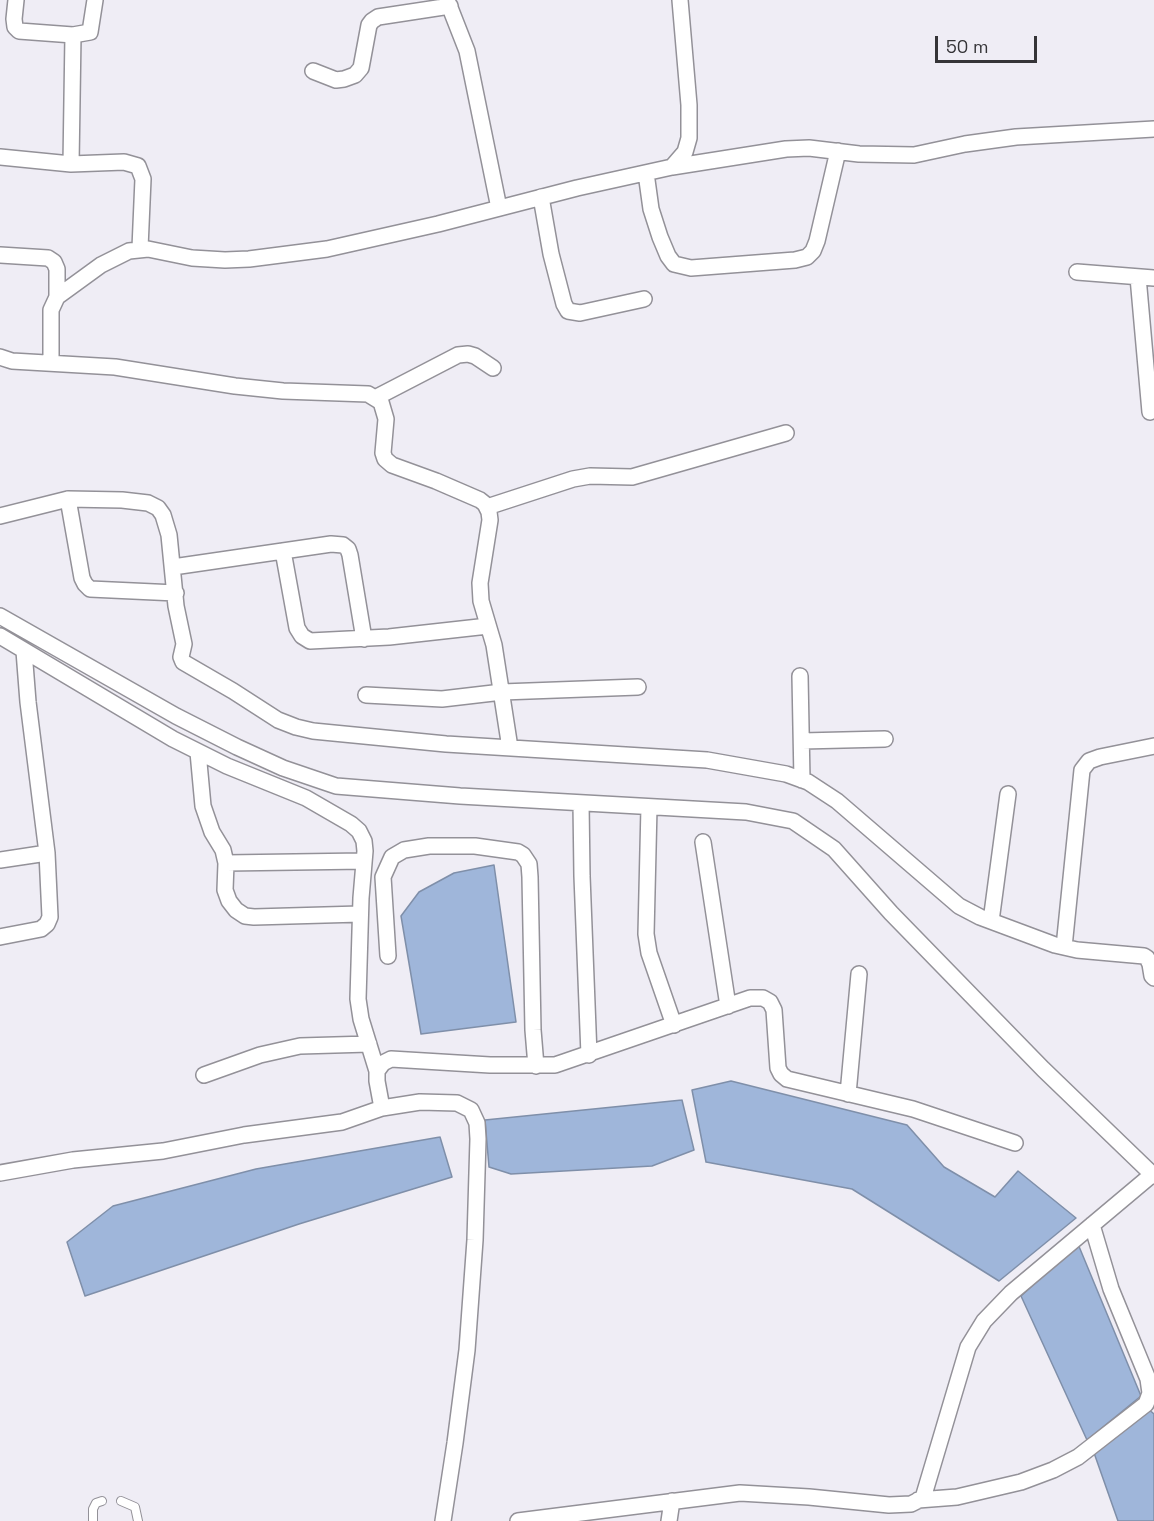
<!DOCTYPE html>
<html>
<head>
<meta charset="utf-8">
<style>
	body { margin:0 }
	#map { position:relative; width:1154px; height:1521px; overflow:hidden; background:#efedf5; font-family:"Space Grotesk",sans-serif }
	canvas { display:block }
	.scale { position:absolute; left:935px; top:36px; width:102px; height:27px; box-sizing:border-box; border:3px solid #353437; border-top:0; padding-left:8px; font-size:18px; line-height:21px; white-space:nowrap; color:#353437; -webkit-text-stroke:4px #efedf5; paint-order:stroke }
</style>
</head>
<body>
<div id="map">
<canvas width="1154" height="1521"></canvas>
<div class="scale">50 m</div>
</div>
<script>
const c = document.querySelector('canvas').getContext('2d');
c.lineJoin = 'round';
function fillPath(path, color) {
  c.fillStyle = color;
  c.fill(path, 'evenodd');
}
function toPath(rows) {
  const path = new Path2D();
  for (const r of rows) {
    path.moveTo(r[0], r[1]);
    for (let i = 2; i < r.length; i += 2) path.lineTo(r[i], r[i + 1]);
  }
  return path;
}
function trace(path, color, width, dash) {
  c.strokeStyle = color;
  c.lineWidth = width;
  c.lineCap = dash ? 'butt' : 'round';
  c.setLineDash(dash || []);
  c.stroke(path);
}
const water = toPath([
	[494,865,516,1022,421,1034,401,916,419,892,454,873,494,865],
	[731,1081,907,1125,944,1167,995,1197,1018,1171,1076,1218,999,1281,852,1189,706,1162,692,1090,731,1081],
	[682,1100,694,1150,652,1166,511,1174,489,1167,485,1120,682,1100],
	[440,1137,452,1177,299,1224,85,1296,67,1242,113,1206,256,1169,440,1137],
	[1078,1244,1141,1396,1087,1440,1021,1296,1078,1244],
	[1147,1408,1154,1414,1154,1521,1118,1521,1093,1450,1147,1408]
]);
const lane = toPath([
	[121,1501,135,1507,138,1521],
	[93,1521,93,1509,96,1503,102,1501]
]);
const street = toPath([
	[16,0,14,19,15,27,19,31,73,35],
	[447,0,467,51,499,208],
	[313,71,336,80,344,79,355,75,361,68,369,25,372,21,378,17,450,6],
	[0,157,71,164,124,162,138,166,143,179,140,248],
	[71,164,73,35,90,32,95,0],
	[672,167,786,149,809,148,859,154,914,155,965,144,1016,137,1154,129],
	[646,173,651,209,660,237,668,256,674,264,691,268,795,260,807,257,813,251,817,241,838,151],
	[541,197,551,254,564,304,568,311,580,313,644,299],
	[0,255,48,258,54,262,57,269,57,297],
	[1077,272,1154,278],
	[1138,277,1150,412],
	[0,357,12,361,115,367,235,386,283,391,368,394,381,402,386,419,383,453,385,459,392,465,436,481,480,500,485,504,489,512,490,520,480,583,481,601,494,645,510,748],
	[51,363,51,310,57,297,101,265,129,251,148,249,192,258,225,260,249,259,327,249,438,224,577,188,672,167,685,152,689,138,689,105,680,0],
	[375,398,458,355,468,354,475,356,493,368],
	[68,499,82,578,85,584,90,589,176,593],
	[487,507,573,479,590,476,632,477,786,433],
	[0,516,68,499,122,500,148,503,158,508,163,515,169,535,176,606,184,644,181,657,183,662,233,691,278,720,296,727,313,731,446,744,707,760,786,774,808,782,837,801,959,906,980,917,1055,945,1077,950,1144,956,1147,958,1150,964,1152,976,1154,978],
	[283,551,297,628,302,636,310,641,389,637,488,626],
	[173,567,331,544,343,545,348,549,350,555,364,639],
	[0,616,176,716,237,747,283,768,336,786,460,796,746,812,793,821,834,849,891,913,1043,1069,1154,1176],
	[0,636,173,739,227,766,306,798,351,824,359,831,364,841,365,851,361,898,358,999,361,1019,377,1071],
	[800,676,802,780],
	[366,695,442,699,502,692,638,687],
	[802,741,885,739],
	[198,752,203,806,212,832,223,850,226,863,225,890,229,901,236,910,245,916,254,917,360,914],
	[581,803,582,876,589,1055],
	[649,807,646,934,649,953,674,1025],
	[703,842,728,1006],
	[0,860,47,853],
	[226,863,364,861],
	[991,921,1008,794],
	[0,937,41,929,47,924,50,917,47,853,28,702,24,651],
	[1064,947,1082,770,1089,761,1100,757,1154,746],
	[388,956,383,877,392,857,404,850,429,846,475,846,518,852,523,855,529,864,530,877,533,1030,536,1066],
	[204,1075,260,1055,300,1046,369,1044],
	[848,1094,859,974],
	[382,1108,377,1081,377,1071,383,1063,391,1059,490,1065,555,1065,750,998,763,998,770,1002,774,1010,778,1068,781,1074,787,1079,913,1109,1015,1143],
	[0,1173,73,1160,163,1151,244,1135,342,1122,382,1108,420,1102,457,1103,471,1110,477,1123,478,1139,475,1240,467,1350,455,1443,443,1521],
	[918,1500,957,1497,1021,1482,1053,1470,1078,1457,1146,1404,1150,1393,1148,1379,1111,1289,1092,1225],
	[518,1521,740,1493,809,1497,889,1505,911,1504,923,1498,968,1347,984,1321,1011,1293,1154,1173],
	[669,1521,672,1501]
]);
fillPath(water, '#9fb6da');
trace(water, '#7f8fa9', 1.5);
trace(lane, '#939198', 10);
trace(street, '#939198', 18);
trace(lane, '#fff', 8);
trace(street, '#fff', 15);
</script>
</body>
</html>
